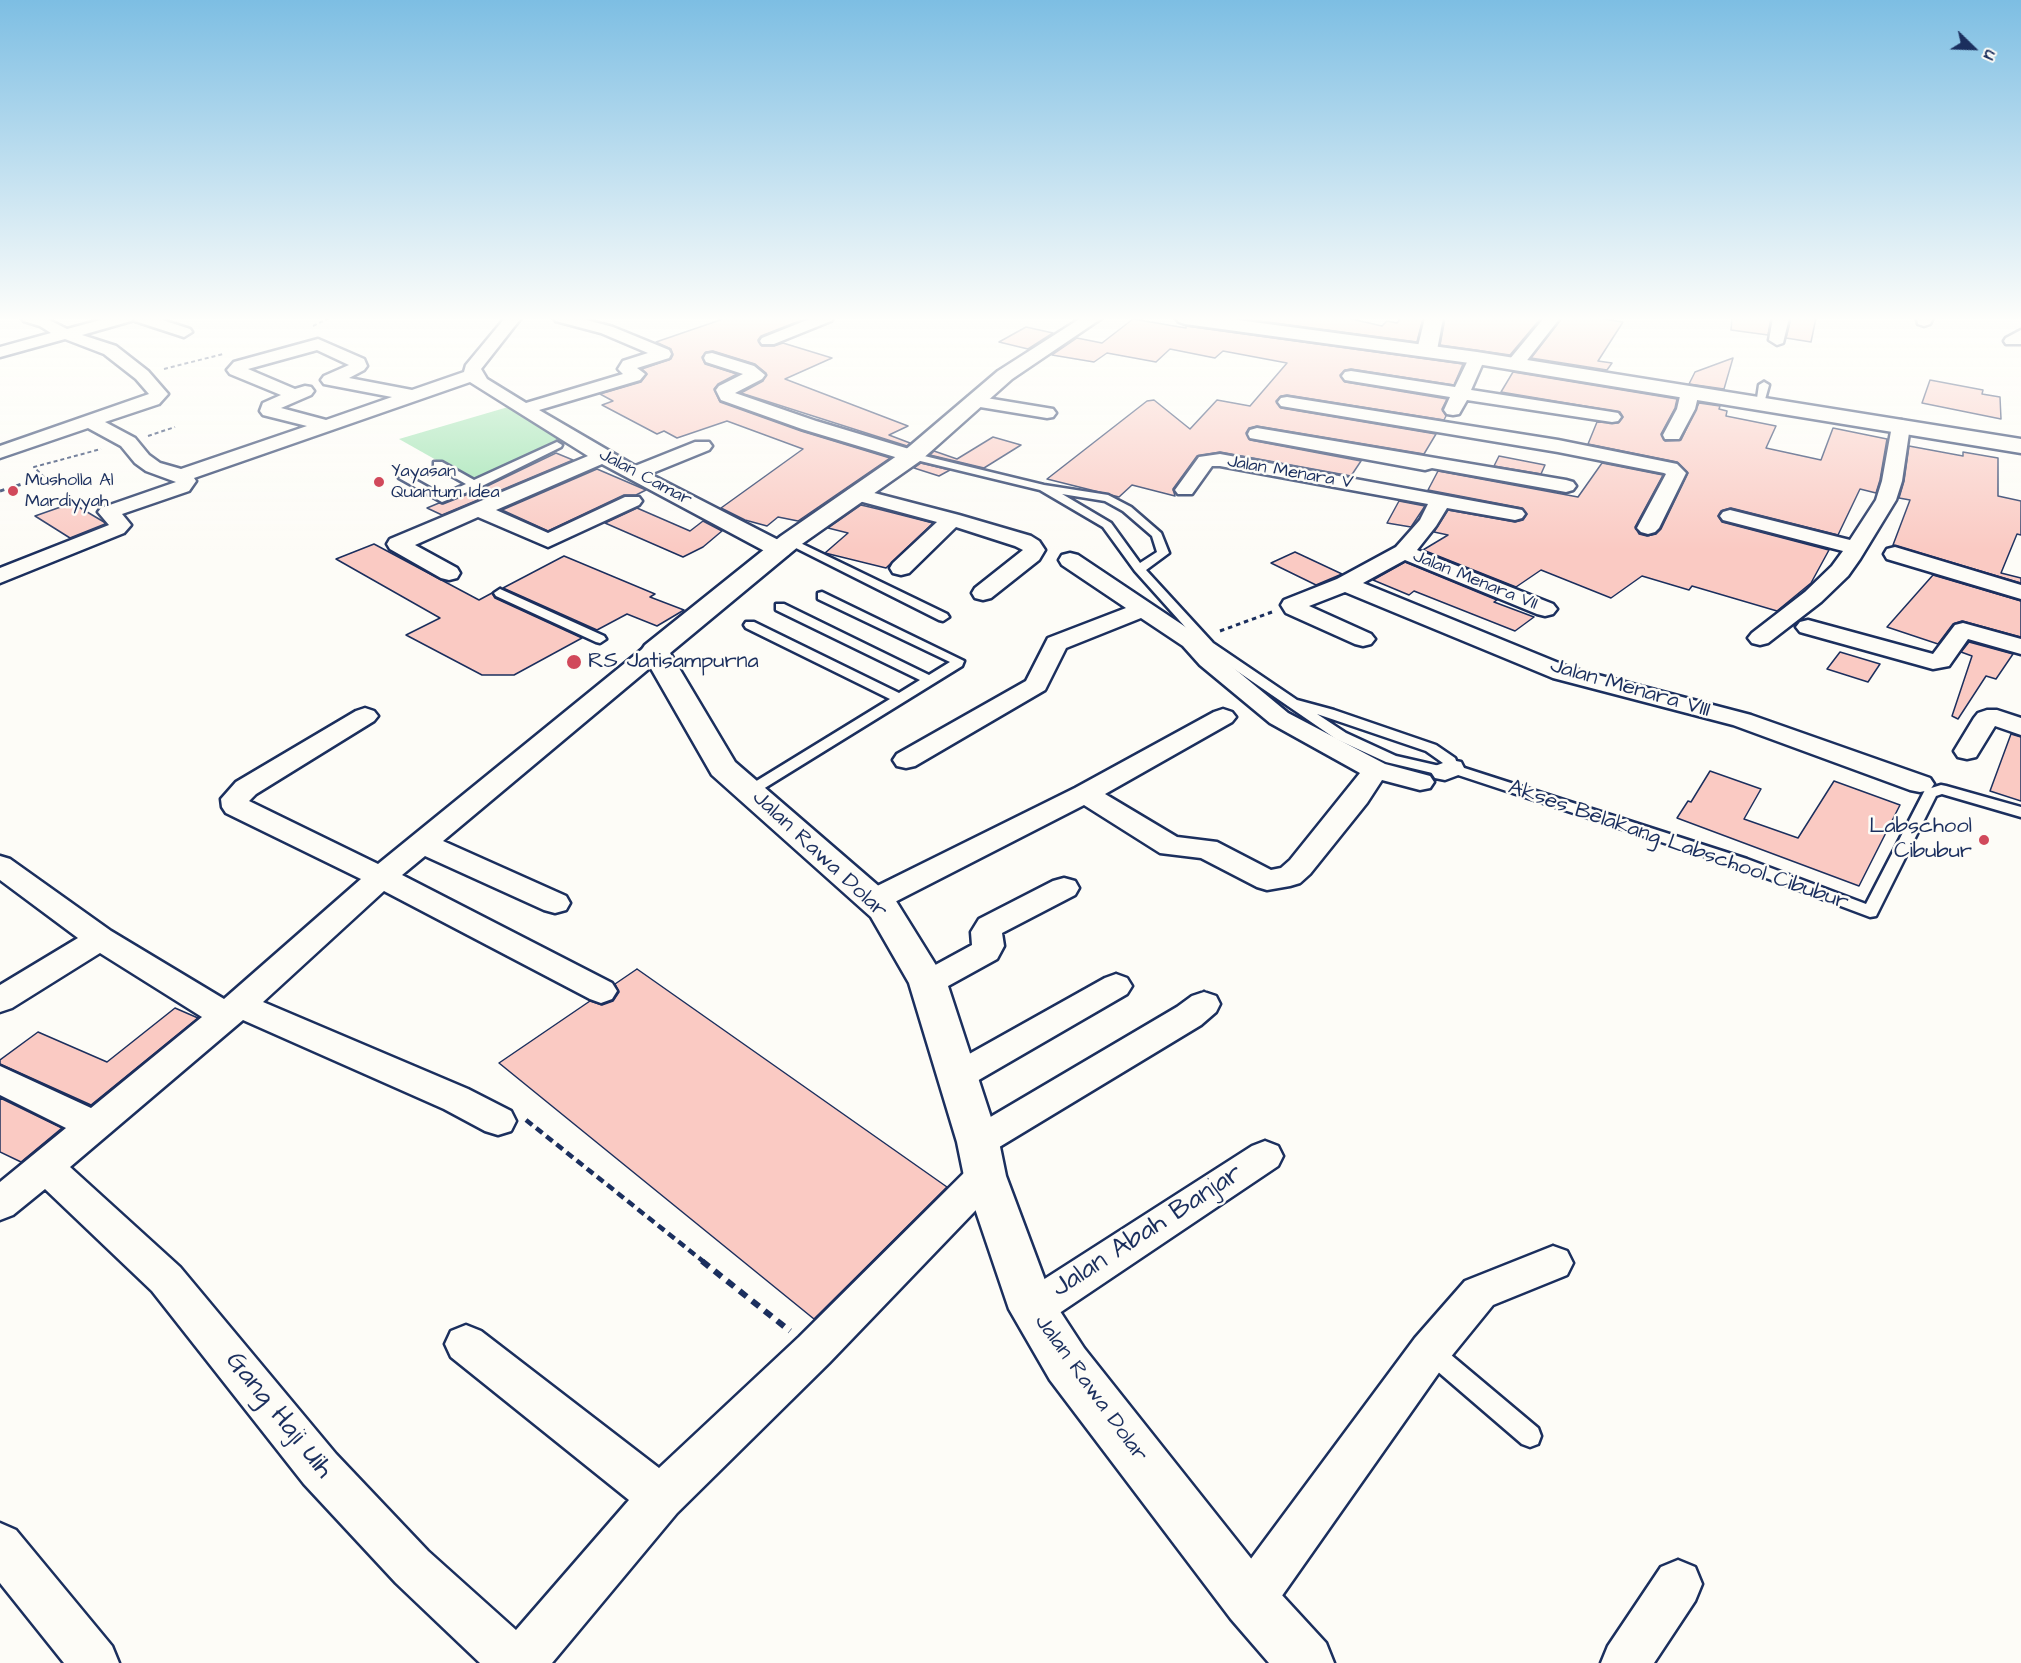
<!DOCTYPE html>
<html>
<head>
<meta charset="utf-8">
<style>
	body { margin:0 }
	#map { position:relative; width:2021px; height:1663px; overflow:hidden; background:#fdfcf7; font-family:"Architects Daughter",sans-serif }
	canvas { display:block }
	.north { position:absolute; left:1943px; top:18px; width:60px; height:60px; -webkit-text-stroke:4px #fdfcf7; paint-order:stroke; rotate:113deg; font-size:16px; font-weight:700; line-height:24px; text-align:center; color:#1b2f5e }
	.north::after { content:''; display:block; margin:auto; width:21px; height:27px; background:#1b2f5e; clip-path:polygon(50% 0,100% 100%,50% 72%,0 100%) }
</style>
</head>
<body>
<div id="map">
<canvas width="2021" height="1663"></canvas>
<div class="north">U</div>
</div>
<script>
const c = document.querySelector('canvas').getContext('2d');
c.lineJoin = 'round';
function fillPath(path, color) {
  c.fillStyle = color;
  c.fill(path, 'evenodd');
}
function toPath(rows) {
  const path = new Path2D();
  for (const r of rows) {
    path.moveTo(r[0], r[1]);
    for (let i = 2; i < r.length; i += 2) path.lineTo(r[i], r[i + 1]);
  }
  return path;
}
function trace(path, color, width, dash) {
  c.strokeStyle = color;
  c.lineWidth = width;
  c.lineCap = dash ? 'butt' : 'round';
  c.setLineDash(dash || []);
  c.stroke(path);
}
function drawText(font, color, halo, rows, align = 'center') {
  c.font = font + ' "Architects Daughter",sans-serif';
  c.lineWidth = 5;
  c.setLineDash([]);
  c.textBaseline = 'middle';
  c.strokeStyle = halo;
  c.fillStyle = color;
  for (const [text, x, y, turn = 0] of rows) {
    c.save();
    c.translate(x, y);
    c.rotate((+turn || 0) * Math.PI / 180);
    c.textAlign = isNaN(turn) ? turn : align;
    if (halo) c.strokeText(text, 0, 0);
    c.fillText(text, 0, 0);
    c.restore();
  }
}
const green = toPath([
	[508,407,561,440,477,483,399,439]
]);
const building = toPath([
	[726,318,807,318,761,336,758,340,762,346,774,346,783,343,832,358,785,379,908,426,889,435,910,443,907,446,741,393,763,381,766,373,755,364,713,351,706,352,702,357,705,364,737,374,718,384,714,389,720,402,801,431,890,458,798,521,778,517,767,526,745,520,721,508,803,449,727,421,677,438,664,431,657,434,602,405,613,401,600,394,641,382,647,374,642,369,671,359,673,355,671,349,656,342,726,318],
	[1237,318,1347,318,1382,326,1387,321,1397,323,1401,318,1423,318,1417,342,1237,318],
	[1445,318,1541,318,1510,355,1440,345,1445,318],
	[1562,318,1597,318,1623,322,1598,361,1612,363,1607,370,1531,358,1562,318],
	[1732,318,1771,318,1768,335,1731,330,1732,318],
	[1791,318,1816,318,1811,342,1786,338,1791,318],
	[1133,319,1186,328,1186,326,1463,364,1454,385,1351,369,1345,370,1340,375,1345,382,1447,399,1442,409,1446,416,1444,420,1287,395,1281,396,1276,401,1281,408,1436,434,1424,454,1257,426,1249,428,1246,433,1250,440,1361,461,1351,476,1220,452,1197,456,1173,489,1175,496,1132,485,1119,497,1047,479,1147,401,1154,400,1190,429,1217,400,1250,406,1287,363,1223,351,1215,358,1170,349,1156,362,1107,353,1094,362,1052,355,1077,338,1102,343,1133,319],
	[1026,327,1053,333,1028,349,999,342,1026,327],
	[1733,358,1724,389,1689,384,1695,372,1733,358],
	[1513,372,1677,399,1675,408,1661,434,1665,441,1681,440,1699,403,1720,406,1719,409,1727,411,1726,416,1776,426,1766,448,1821,460,1833,428,1887,439,1880,480,1876,493,1860,489,1838,535,1731,508,1721,511,1718,516,1722,522,1829,550,1811,583,1777,611,1692,586,1689,590,1642,576,1611,598,1541,570,1516,587,1423,550,1448,535,1434,532,1448,510,1515,522,1523,520,1527,514,1522,508,1428,490,1438,471,1578,497,1602,463,1663,475,1635,527,1639,534,1647,536,1656,534,1661,529,1688,473,1677,462,1588,444,1597,422,1618,423,1623,417,1620,412,1501,392,1513,372],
	[1930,380,1983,390,1982,394,2000,397,2001,419,1922,403,1930,380],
	[993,437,1021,445,984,468,930,455,934,451,957,459,993,437],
	[1909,446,1963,456,1963,452,1998,458,1998,496,2021,501,2021,535,2017,534,2001,573,2021,578,2021,583,1893,545,1910,500,1899,498,1904,481,1909,446],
	[556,453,573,460,442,515,427,508,439,503,443,504,481,489,556,453],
	[1499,456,1545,465,1541,474,1494,466,1499,456],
	[921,463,950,470,939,476,914,468,921,463],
	[597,469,646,490,636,495,624,495,548,531,502,510,597,469],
	[1399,501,1425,506,1411,527,1387,523,1399,501],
	[72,503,104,522,105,524,70,538,35,516,72,503],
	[861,505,878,509,933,523,886,568,825,553,848,533,828,528,861,505],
	[637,508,690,531,703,521,722,531,703,547,683,557,605,523,637,508],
	[374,544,479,600,492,593,495,598,582,638,514,675,482,675,406,635,440,618,336,559,374,544],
	[1295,552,1342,574,1316,585,1271,563,1295,552],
	[564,556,655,594,650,597,684,610,657,626,627,614,597,630,503,588,564,556],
	[1405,562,1497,600,1494,602,1534,617,1515,631,1414,591,1409,595,1373,580,1405,562],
	[1933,575,2021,601,2021,637,1962,621,1953,624,1938,644,1887,627,1933,575],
	[1969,642,2013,654,1996,679,1986,676,1958,719,1952,716,1972,656,1961,652,1969,642],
	[1840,652,1880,664,1868,682,1827,669,1840,652],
	[2011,734,2021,737,2021,801,1990,791,2011,734],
	[1710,771,1761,789,1744,819,1798,838,1834,781,1900,805,1859,886,1677,818,1688,801,1691,802,1710,771],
	[637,969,947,1187,814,1319,499,1063,590,1001,602,1005,613,1001,619,992,615,984,637,969],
	[175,1008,198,1018,91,1105,0,1064,0,1060,38,1032,107,1062,175,1008],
	[0,1098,62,1128,21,1162,0,1152,0,1098]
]);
const pathFar3 = toPath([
	[313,326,329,318],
	[164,369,223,354],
	[148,436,175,427],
	[30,481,44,477,34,467,101,449]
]);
const pathFar2 = toPath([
	[0,491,35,480],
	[1220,631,1272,612]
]);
const pathFar1 = toPath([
	[526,1120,704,1262]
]);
const path = toPath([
	[702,1261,790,1331]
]);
const service = toPath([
	[1764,382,1769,385,1764,403,1756,405,1759,385,1764,382],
	[557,442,562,445,561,447,480,487,442,502,399,478,408,476,442,495,466,484,434,466,434,462,442,462,474,480,557,442],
	[912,453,1044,485,1108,495,1131,507,1161,533,1169,553,1146,570,1213,643,1297,700,1334,710,1436,745,1455,758,1458,766,1747,859,1866,904,1925,790,1941,785,1946,786,2021,807,2021,817,1942,794,1936,796,1876,916,1870,917,1737,867,1452,773,1445,776,1386,762,1336,739,1205,649,1135,571,1103,527,1040,490,908,458,907,456,912,453],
	[1062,494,1105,501,1123,511,1152,536,1157,552,1140,563,1111,523,1062,494],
	[1317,714,1426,751,1443,763,1444,767,1396,756,1346,733,1317,714],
	[790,538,947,614,949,617,943,621,939,620,786,543,786,539,790,538],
	[500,589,604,636,606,639,600,643,596,642,496,596,494,593,500,589],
	[822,592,964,661,962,666,755,794,745,794,743,791,745,788,890,699,746,628,744,625,746,622,754,622,899,693,920,680,776,610,776,604,784,604,929,675,950,662,818,599,818,593,822,592],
	[1430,1341,1438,1344,1538,1428,1541,1436,1538,1444,1530,1447,1522,1444,1422,1358,1419,1351,1422,1344,1430,1341]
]);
const minor = toPath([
	[22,318,45,318,67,329,108,318,133,318,131,321,82,335,116,346,148,371,168,394,159,404,105,422,135,438,149,455,160,463,181,469,307,426,263,415,260,411,263,403,281,395,230,374,227,370,234,362,318,339,364,359,367,366,364,370,349,378,412,390,464,372,466,365,505,318,521,318,481,369,487,379,526,403,623,374,618,369,623,361,648,353,601,333,556,321,554,318,579,318,613,327,669,350,671,354,669,358,637,368,645,374,640,380,539,410,635,466,695,442,709,442,712,446,709,450,650,474,788,545,791,550,788,555,780,556,772,555,602,464,496,510,548,533,625,497,639,497,642,501,639,505,548,547,478,517,415,545,457,568,460,573,457,578,449,580,441,578,390,549,387,544,390,539,588,456,470,382,194,478,196,481,189,491,122,514,131,525,124,533,0,583,0,568,109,525,98,512,101,508,176,482,146,471,135,463,121,446,88,428,0,458,0,446,149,394,136,379,104,354,65,339,0,357,0,347,51,333,40,326,24,321,22,318],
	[317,350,349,365,324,376,321,380,324,384,392,397,326,420,281,408,311,395,314,391,311,387,305,386,295,389,248,369,317,350],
	[133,318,156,318,190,329,192,332,184,337,135,321,133,318],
	[812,318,833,318,831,321,774,344,762,344,760,341,762,338,812,318],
	[1544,318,1560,318,1521,368,1509,368,1506,364,1509,360,1544,318],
	[1773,318,1789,318,1783,343,1777,345,1769,340,1773,318],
	[1917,318,1933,318,1930,324,1924,326,1918,324,1917,318],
	[2021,330,2021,344,2006,344,2004,341,2006,338,2021,330],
	[712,353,754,366,765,375,762,379,735,393,816,421,919,452,922,456,919,460,905,460,802,429,721,400,716,390,719,386,743,374,706,362,704,358,706,354,712,353],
	[1477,353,1485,358,1471,390,1612,412,1618,413,1621,417,1618,421,1612,422,1467,400,1459,414,1453,415,1447,414,1444,410,1450,397,1351,381,1345,380,1342,376,1345,372,1351,371,1455,387,1469,358,1477,353],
	[1690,387,1696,388,1699,392,1695,409,1679,439,1665,439,1663,435,1677,409,1681,392,1684,388,1690,387],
	[974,396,1047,408,1053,409,1056,413,1053,417,1047,418,968,405,965,401,968,397,974,396],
	[1287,397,1558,440,1677,464,1686,473,1659,528,1655,532,1648,534,1641,532,1637,528,1666,474,1664,473,1558,452,1281,406,1278,402,1281,398,1287,397],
	[1901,420,1908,422,1910,426,1902,481,1896,500,1860,559,1848,576,1821,602,1768,643,1760,645,1752,643,1748,638,1752,633,1805,592,1832,566,1843,551,1723,520,1720,516,1723,512,1730,510,1850,540,1876,500,1882,481,1892,426,1894,422,1901,420],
	[1257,428,1566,480,1573,482,1576,486,1573,490,1566,492,1432,468,1425,470,1250,438,1248,434,1250,430,1257,428],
	[1220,454,1522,510,1525,514,1522,518,1515,520,1447,508,1436,526,1417,550,1553,604,1557,609,1553,614,1545,616,1537,614,1405,560,1363,583,1571,668,1751,715,1930,778,1934,784,1930,790,1920,792,1910,790,1733,725,1553,678,1345,592,1309,606,1371,634,1375,639,1371,644,1363,646,1355,644,1286,613,1281,605,1284,600,1337,579,1396,547,1420,520,1428,504,1220,466,1212,466,1192,494,1178,494,1175,490,1199,457,1220,454],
	[855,488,959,515,1031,536,1039,541,1045,550,1039,560,991,598,983,600,975,598,972,593,975,588,1023,550,1015,546,956,527,909,573,901,575,893,573,890,568,893,563,937,522,848,498,845,494,848,490,855,488],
	[1895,547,2021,585,2021,599,1887,559,1884,554,1887,549,1895,547],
	[1070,553,1078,555,1199,636,1218,655,1288,713,1385,764,1430,776,1434,782,1430,788,1420,790,1382,780,1367,803,1310,874,1300,883,1290,886,1267,890,1257,887,1201,858,1160,853,1084,805,885,907,874,910,863,907,859,900,863,893,1075,788,1214,712,1223,709,1232,712,1236,717,1232,722,1105,794,1177,837,1217,842,1271,870,1281,868,1290,860,1360,773,1270,723,1200,665,1183,646,1141,618,1066,648,1045,690,915,766,906,768,897,766,893,760,897,754,1026,681,1048,638,1126,608,1062,565,1059,560,1062,555,1070,553],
	[1808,620,1933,654,1955,625,1963,623,2021,639,2021,654,1968,639,1949,666,1933,669,1800,632,1796,627,1800,622,1808,620],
	[655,644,664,646,667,651,664,656,443,841,566,896,570,903,566,910,555,913,544,910,425,856,402,875,612,983,617,991,612,999,601,1003,590,999,384,891,263,1002,468,1089,511,1111,516,1121,511,1131,498,1135,485,1131,444,1109,243,1020,70,1167,180,1267,336,1454,428,1551,516,1630,629,1500,451,1357,445,1344,451,1331,466,1325,481,1331,659,1468,799,1337,972,1165,985,1161,998,1165,1003,1176,998,1187,829,1363,677,1513,552,1663,480,1663,396,1583,304,1484,152,1291,45,1189,13,1215,0,1220,0,1182,66,1128,0,1095,0,1066,91,1108,202,1017,100,953,12,1008,0,1012,0,985,78,938,0,880,0,856,10,859,111,931,224,999,361,879,226,813,222,807,221,799,236,782,356,711,365,708,374,711,378,716,374,721,256,794,249,801,378,864,646,646,655,644],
	[1987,710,1997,710,2021,718,2021,735,1995,726,1976,757,1967,759,1958,757,1954,751,1974,718,1978,713,1987,710],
	[1451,760,1461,762,1464,768,1461,774,1445,780,1435,778,1431,772,1435,766,1451,760],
	[1064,878,1075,881,1079,888,1075,895,1002,933,1004,946,997,959,939,991,928,994,917,991,912,983,917,975,972,945,971,932,979,919,1053,881,1064,878],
	[1116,974,1127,978,1132,986,1127,994,970,1085,958,1089,946,1085,941,1076,946,1067,1105,978,1116,974],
	[1204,992,1216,996,1220,1004,1216,1012,1201,1025,991,1152,978,1156,965,1152,960,1142,965,1132,1177,1007,1192,996,1204,992],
	[1265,1141,1278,1146,1283,1156,1278,1166,1046,1322,1032,1327,1018,1322,1012,1309,1018,1296,1252,1146,1265,1141],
	[1553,1246,1567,1251,1573,1263,1567,1275,1493,1305,1445,1364,1267,1617,1250,1624,1233,1617,1226,1600,1233,1583,1415,1338,1465,1281,1553,1246],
	[0,1523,16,1530,112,1646,119,1663,64,1663,0,1583,0,1523],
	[1678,1560,1695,1567,1702,1584,1695,1601,1654,1663,1601,1663,1608,1646,1661,1567,1678,1560]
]);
const tertiary = toPath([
	[1081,318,1102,318,1012,379,920,461,799,546,670,653,735,762,896,901,947,983,999,1142,1006,1176,1052,1299,1084,1348,1269,1581,1326,1643,1334,1663,1269,1663,1231,1619,1050,1380,1009,1309,964,1176,957,1142,909,983,871,917,712,775,641,651,645,645,781,536,904,451,998,371,1081,318],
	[1425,318,1443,318,1437,350,1434,354,1427,356,1420,354,1417,350,1425,318]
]);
const secondary = toPath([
	[1176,318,1223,318,1477,352,2021,439,2021,453,1477,364,1185,324,1179,322,1176,318]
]);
const markers = [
	[379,482,6,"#d1495b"],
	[13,491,6,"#d1495b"],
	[574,662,8,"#d1495b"],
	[1984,840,6,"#d1495b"]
];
const farPoinames = [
	["Yayasan",391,472],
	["Quantum Idea",391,493],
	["Musholla Al",25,481],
	["Mardiyyah",25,502]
];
const farStreetnames = [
	["Jalan Menara V",1290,473,10],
	["Jalan Camar",645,478,28],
	["Jalan Menara VII",1475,581,22]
];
const poiNames = [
	["RS Jatisampurna",588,662],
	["Labschool",1972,827,"right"],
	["Cibubur",1972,852,"right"]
];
const streetNames = [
	["Jalan Menara VIII",1630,689,16],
	["Akses Belakang Labschool Cibubur",1678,846,19],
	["Jalan Rawa Dolar",819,855,43],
	["Jalan Rawa Dolar",1090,1389,54]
];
const nearStreetnames = [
	["Jalan Abah Banjar",1148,1232,-33],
	["Gang Haji Uih",278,1416,51]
];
fillPath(green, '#9ce2af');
fillPath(building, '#facac3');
trace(building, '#1b2f5e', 1.5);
trace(service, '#1b2f5e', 5);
trace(minor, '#1b2f5e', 5);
trace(tertiary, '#1b2f5e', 5);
trace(secondary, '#1b2f5e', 5);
trace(pathFar3, '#1b2f5e', 2, [4, 3]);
trace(pathFar2, '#1b2f5e', 3, [4.5, 4]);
trace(pathFar1, '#1b2f5e', 4.5, [8, 5]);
trace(path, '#1b2f5e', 6, [9, 7]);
fillPath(service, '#fdfcf7');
fillPath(minor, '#fdfcf7');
fillPath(tertiary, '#fdfcf7');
fillPath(secondary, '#fdfcf7');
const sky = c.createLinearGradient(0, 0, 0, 550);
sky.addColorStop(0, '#7dbee3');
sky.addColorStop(0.58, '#fefefb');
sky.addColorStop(1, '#fefefb00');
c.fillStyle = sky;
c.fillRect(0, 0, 2021, 550);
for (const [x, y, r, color] of markers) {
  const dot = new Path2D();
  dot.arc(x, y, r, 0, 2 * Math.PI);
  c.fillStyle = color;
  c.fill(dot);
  trace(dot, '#fdfcf7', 2);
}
drawText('18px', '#1b2f5e', '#fdfcf7', farPoinames, 'left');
drawText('18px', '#1b2f5e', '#fdfcf7', farStreetnames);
drawText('22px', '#1b2f5e', '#fdfcf7', poiNames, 'left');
drawText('22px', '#1b2f5e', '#fdfcf7', streetNames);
drawText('27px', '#1b2f5e', '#fdfcf7', nearStreetnames);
</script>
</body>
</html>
